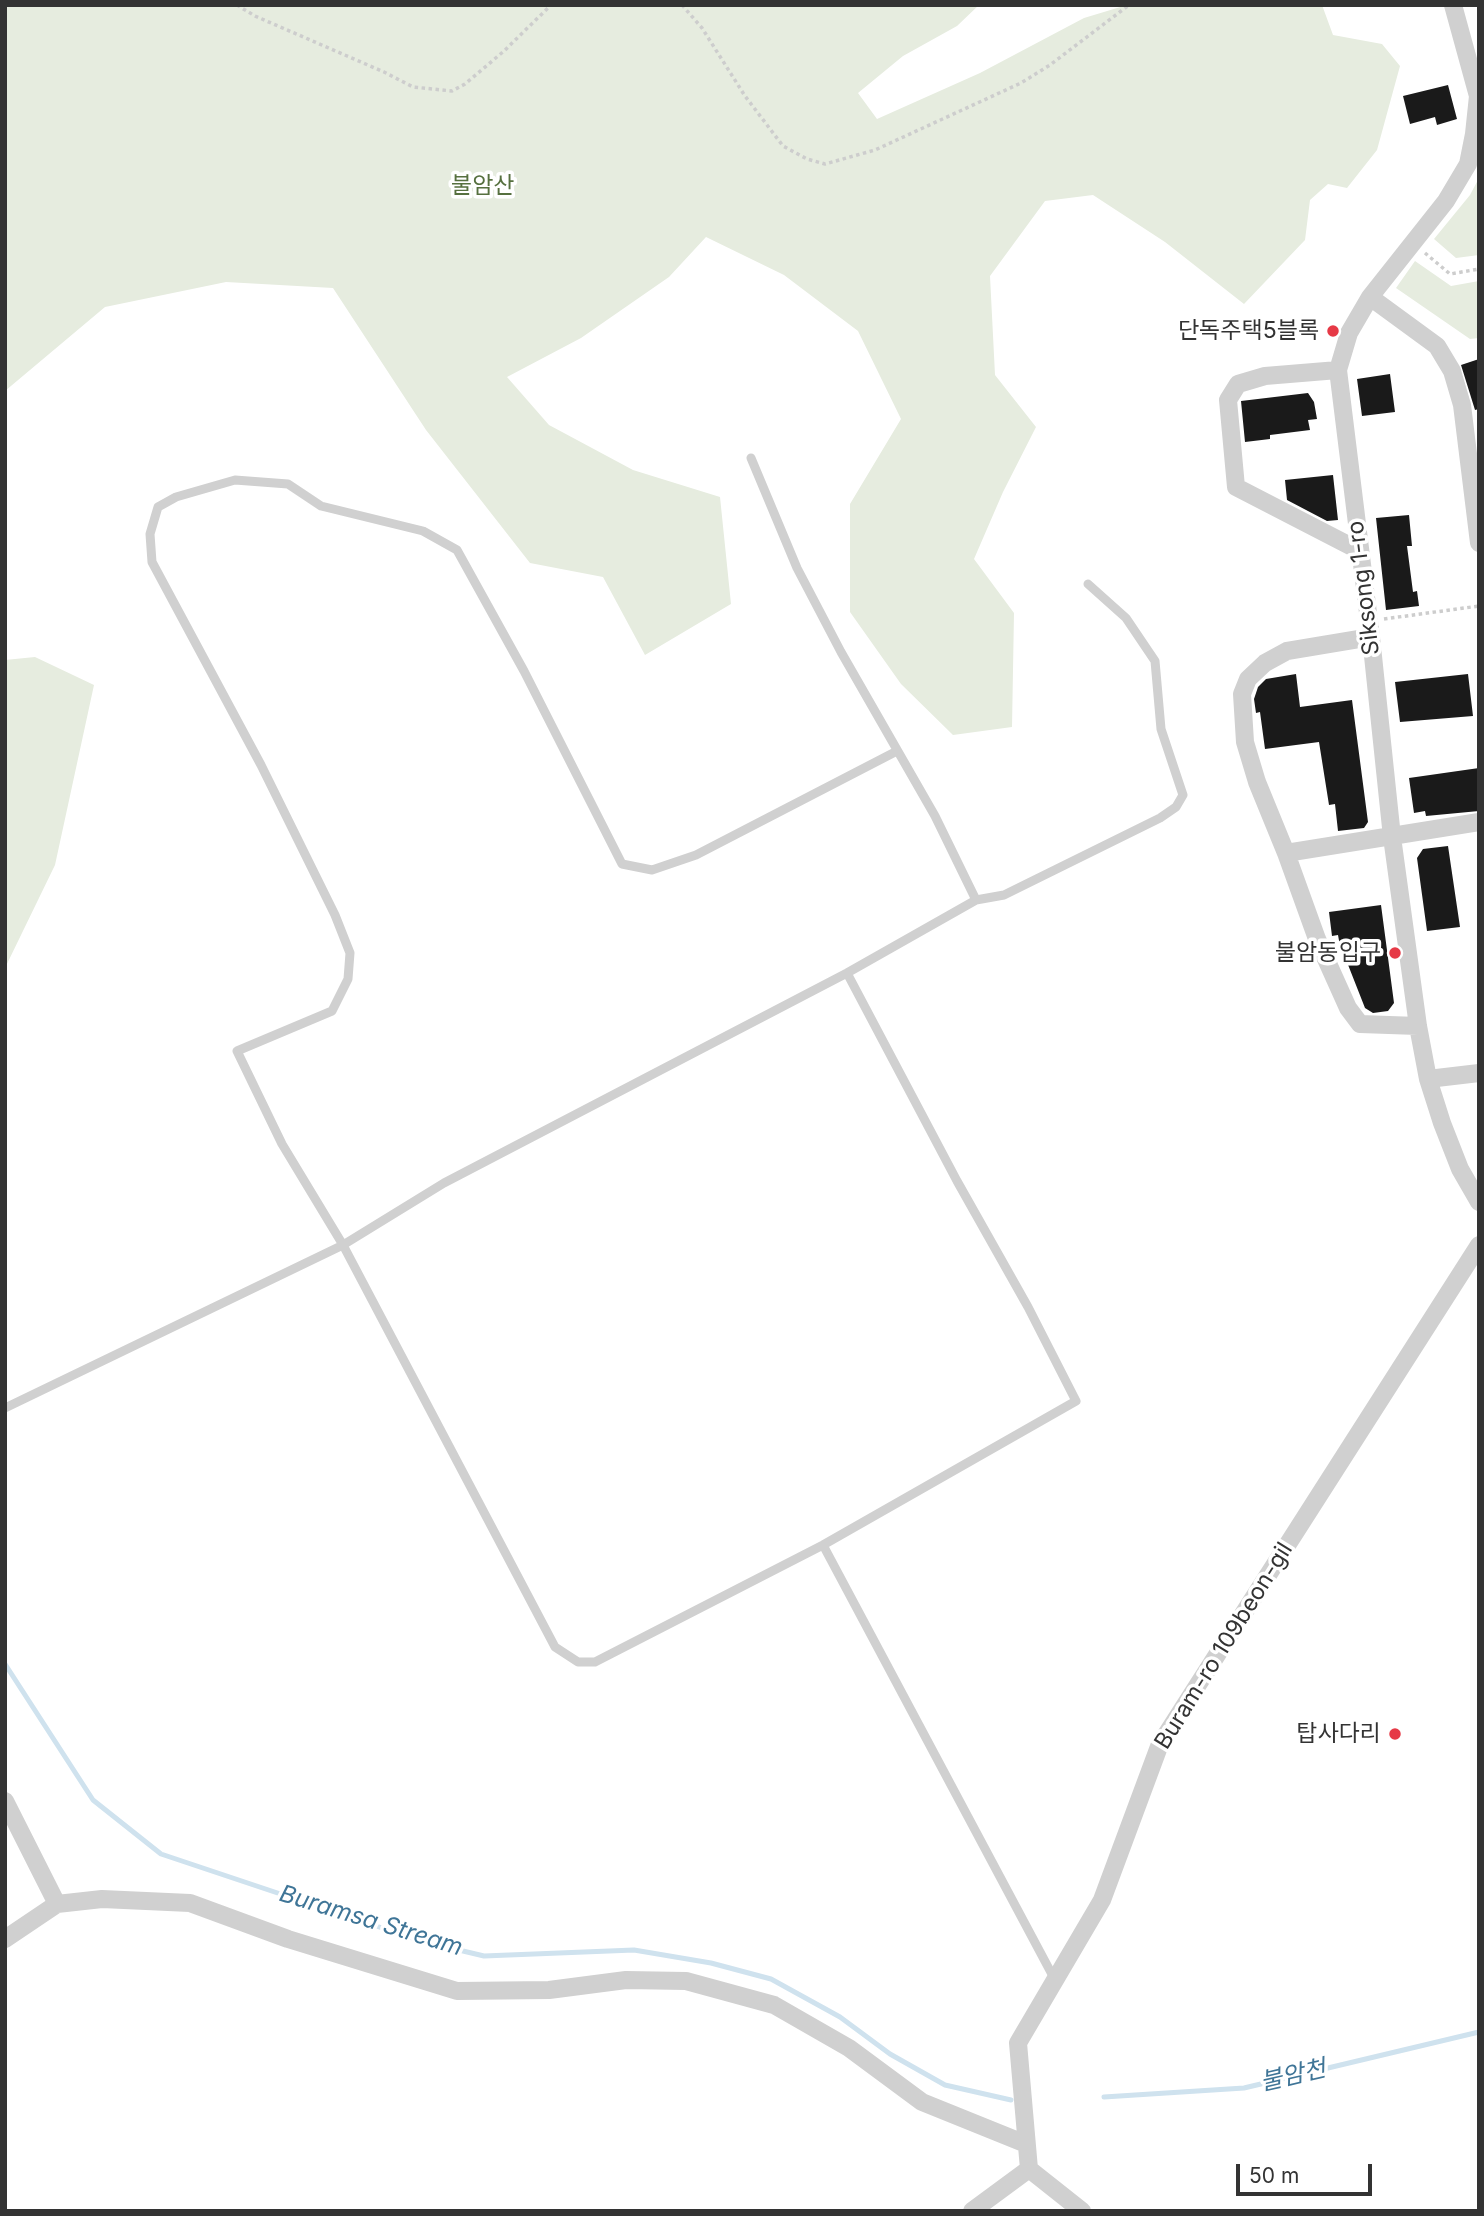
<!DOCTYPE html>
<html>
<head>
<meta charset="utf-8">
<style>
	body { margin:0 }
	#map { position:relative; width:1484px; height:2216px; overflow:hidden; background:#fff; font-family:Inter,sans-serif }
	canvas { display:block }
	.frame { position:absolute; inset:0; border:7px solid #333; pointer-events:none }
	.scale { position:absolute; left:1236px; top:2164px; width:136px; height:32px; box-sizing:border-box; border:4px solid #333; border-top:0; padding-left:9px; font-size:21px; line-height:24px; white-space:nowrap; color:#333; -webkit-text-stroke:5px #fff; paint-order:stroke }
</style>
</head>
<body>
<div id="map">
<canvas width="1484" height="2216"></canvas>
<div class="frame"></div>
<div class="scale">50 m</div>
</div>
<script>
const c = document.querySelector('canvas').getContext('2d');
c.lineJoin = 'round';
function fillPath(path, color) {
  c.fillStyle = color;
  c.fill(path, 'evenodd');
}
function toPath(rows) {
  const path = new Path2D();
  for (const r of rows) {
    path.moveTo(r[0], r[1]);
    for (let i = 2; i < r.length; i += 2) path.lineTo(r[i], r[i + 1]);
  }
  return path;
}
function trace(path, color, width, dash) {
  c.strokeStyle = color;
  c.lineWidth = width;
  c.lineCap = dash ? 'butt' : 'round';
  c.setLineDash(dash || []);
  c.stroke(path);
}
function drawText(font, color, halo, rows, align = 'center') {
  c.font = font + ' Inter,"Noto Sans KR",sans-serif';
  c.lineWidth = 7;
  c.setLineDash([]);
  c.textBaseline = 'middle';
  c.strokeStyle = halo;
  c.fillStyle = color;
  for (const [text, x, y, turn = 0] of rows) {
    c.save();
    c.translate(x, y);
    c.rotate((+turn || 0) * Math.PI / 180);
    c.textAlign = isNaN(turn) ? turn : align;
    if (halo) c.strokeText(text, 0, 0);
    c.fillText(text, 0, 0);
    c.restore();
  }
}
const green = toPath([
	[5,5,979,5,957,26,903,56,858,93,877,119,980,73,1084,18,1127,5,1322,5,1333,35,1382,44,1400,66,1377,150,1347,188,1328,184,1310,200,1305,240,1244,304,1165,242,1093,195,1045,201,990,276,995,375,1036,427,1003,492,974,559,1014,613,1012,727,953,735,901,684,850,612,850,504,901,419,858,331,784,275,706,237,669,277,581,338,507,377,549,425,633,470,720,497,731,604,645,655,603,577,530,563,426,430,333,288,226,282,105,307,5,391],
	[1479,178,1479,255,1456,258,1434,239,1470,195],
	[1415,261,1451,286,1479,281,1479,338,1470,339,1396,288],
	[35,657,94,685,55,865,5,968,5,660]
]);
const stream = toPath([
	[5,1664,93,1800,161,1854,421,1941,484,1956,634,1950,711,1963,771,1979,840,2017,890,2054,945,2085,1011,2100],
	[1104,2097,1244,2088,1479,2032]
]);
const building = toPath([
	[1448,85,1457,119,1437,125,1435,117,1410,124,1403,96],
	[1479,359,1479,409,1475,410,1461,365],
	[1390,374,1395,412,1362,416,1357,379],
	[1308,393,1314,402,1317,419,1308,420,1310,430,1270,435,1270,439,1245,442,1241,401],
	[1333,475,1338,520,1327,521,1287,500,1285,480],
	[1409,515,1412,546,1407,546,1413,592,1417,591,1419,606,1386,610,1376,518],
	[1296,674,1300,707,1352,700,1368,822,1364,828,1338,831,1335,804,1329,805,1319,742,1265,749,1260,712,1256,713,1254,699,1258,687,1266,679],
	[1468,674,1473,716,1400,722,1395,682],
	[1479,768,1479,811,1426,816,1425,811,1414,813,1409,778],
	[1448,846,1460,927,1427,931,1417,858,1423,849],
	[1381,905,1394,1003,1388,1011,1373,1013,1365,1008,1343,952,1341,952,1338,935,1332,936,1329,912]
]);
const path = toPath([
	[237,5,255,16,384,72,413,87,452,91,465,84,504,51,551,5],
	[682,5,702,28,745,96,783,146,807,159,825,164,875,150,1021,83,1050,65,1129,5],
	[1425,253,1450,274,1479,269],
	[1384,619,1479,606]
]);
const service = toPath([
	[751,458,797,568,841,652,935,816,976,900],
	[847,973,957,1181,1028,1307,1076,1401,823,1545,595,1662,578,1662,555,1647,343,1245,282,1144,237,1051,332,1011,348,979,350,953,335,915,261,765,152,562,150,534,158,507,176,497,235,480,288,484,321,506,423,531,457,550,524,671,622,864,652,870,696,855,897,751],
	[5,1408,343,1245,444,1183,847,973,976,900,1004,895,1160,818,1176,807,1183,795,1161,729,1155,661,1126,618,1088,584],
	[823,1545,1055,1980]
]);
const minor = toPath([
	[1453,5,1478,96,1474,134,1468,164,1446,201,1370,297,1349,333,1338,370,1371,637,1392,837,1418,1026,1428,1079,1442,1123,1460,1169,1479,1202],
	[1370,297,1437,346,1452,371,1462,405,1479,543],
	[1338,370,1265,376,1238,384,1228,400,1236,487,1360,551],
	[1286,853,1257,782,1245,742,1242,694,1248,679,1265,663,1287,651,1371,637],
	[1418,1026,1360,1024,1348,1008,1317,939,1286,853,1479,822],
	[1428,1079,1479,1073],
	[5,1801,57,1904],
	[5,1939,57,1904,102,1899,190,1903,288,1939,457,1991,549,1990,626,1980,686,1981,774,2005,849,2048,922,2102,1026,2144],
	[972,2211,1029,2169],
	[1082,2211,1029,2169,1018,2043,1102,1900,1160,1744,1479,1245]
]);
const markers = [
	[1333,331,7,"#e63946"],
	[1395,953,7,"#e63946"],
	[1395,1734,7,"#e63946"]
];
const parkNames = [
	["불암산",483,186]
];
const poiNames = [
	["단독주택5블록",1319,331],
	["불암동입구",1381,953],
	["탑사다리",1381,1734]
];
const streetNames = [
	["Siksong 1-ro",1364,588,-97],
	["Buram-ro 109beon-gil",1224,1646,-58]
];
const waterNames = [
	["Buramsa Stream",371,1921,17],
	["불암천",1293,2076,-13]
];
fillPath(green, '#e6ecdf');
trace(stream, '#cfe2ee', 5);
fillPath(building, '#1a1a1a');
trace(path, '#cdcdcd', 3.5, [3.5, 3.5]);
trace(service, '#d0d0d0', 9);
trace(minor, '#d0d0d0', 18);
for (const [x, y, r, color] of markers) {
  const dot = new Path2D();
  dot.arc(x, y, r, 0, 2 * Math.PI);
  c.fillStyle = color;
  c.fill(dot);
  trace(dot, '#fff', 2.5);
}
drawText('23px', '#56703f', '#fff', parkNames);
drawText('23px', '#333', '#fff', poiNames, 'right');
drawText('23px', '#333', '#fff', streetNames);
drawText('italic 24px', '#3f7597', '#fff', waterNames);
</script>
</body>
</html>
